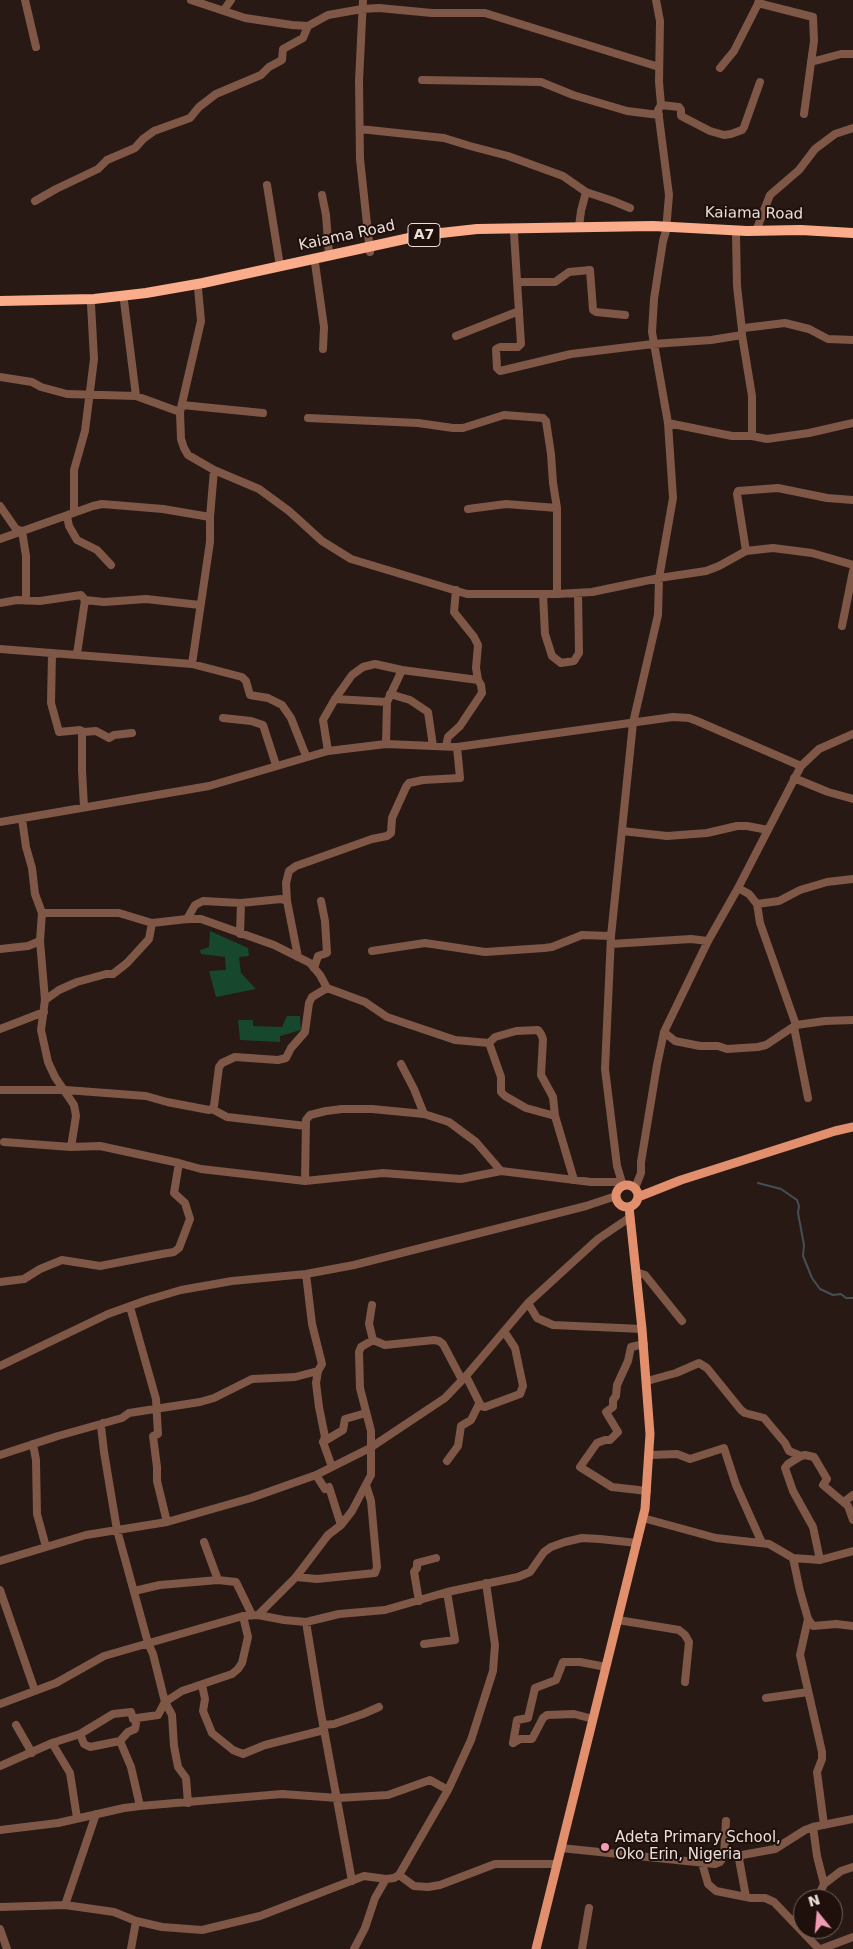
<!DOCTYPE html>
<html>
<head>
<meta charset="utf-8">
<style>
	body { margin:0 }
	#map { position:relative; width:853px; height:1949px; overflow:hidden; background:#291914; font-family:"DejaVu Sans",sans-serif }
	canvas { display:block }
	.north { position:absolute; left:793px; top:1889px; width:50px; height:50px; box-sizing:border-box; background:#1f100b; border:1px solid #70635e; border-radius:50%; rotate:343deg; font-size:14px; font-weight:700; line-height:20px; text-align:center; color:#eadfdb }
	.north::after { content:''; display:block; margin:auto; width:18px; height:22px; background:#f19ab4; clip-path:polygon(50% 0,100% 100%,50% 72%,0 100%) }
</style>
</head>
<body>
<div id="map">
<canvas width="853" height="1949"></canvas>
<div class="north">N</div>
</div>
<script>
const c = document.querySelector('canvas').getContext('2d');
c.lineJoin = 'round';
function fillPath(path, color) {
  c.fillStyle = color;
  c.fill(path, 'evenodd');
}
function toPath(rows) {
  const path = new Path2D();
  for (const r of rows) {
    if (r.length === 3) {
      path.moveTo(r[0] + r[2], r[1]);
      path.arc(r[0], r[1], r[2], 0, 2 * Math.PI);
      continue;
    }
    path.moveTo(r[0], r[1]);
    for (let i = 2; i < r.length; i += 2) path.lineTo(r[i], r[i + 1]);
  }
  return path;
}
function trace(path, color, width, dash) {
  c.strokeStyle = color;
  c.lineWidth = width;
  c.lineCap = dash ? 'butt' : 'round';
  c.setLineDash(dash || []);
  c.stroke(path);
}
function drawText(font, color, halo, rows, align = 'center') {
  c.font = font + ' "DejaVu Sans",sans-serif';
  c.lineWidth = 4;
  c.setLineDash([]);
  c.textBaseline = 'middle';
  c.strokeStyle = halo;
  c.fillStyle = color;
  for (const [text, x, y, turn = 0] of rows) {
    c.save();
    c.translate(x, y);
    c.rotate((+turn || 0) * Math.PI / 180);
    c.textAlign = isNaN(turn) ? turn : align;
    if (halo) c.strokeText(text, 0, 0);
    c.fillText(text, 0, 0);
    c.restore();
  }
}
const green = toPath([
	[210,931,248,948,249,956,239,957,241,973,256,989,216,997,209,971,226,970,225,957,201,954,200,950,209,947],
	[287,1016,300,1016,301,1030,280,1036,280,1042,240,1040,238,1020,253,1020,253,1026,282,1027]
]);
const stream = toPath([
	[758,1183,781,1189,797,1200,799,1206,798,1213,804,1245,803,1256,812,1278,820,1289,833,1295,841,1294,846,1298,853,1298]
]);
const minor = toPath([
	[25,0,36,47],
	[191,0,245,18,292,25,308,26,328,15,362,9,379,8,432,13,485,13,659,67],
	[363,0,359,81,360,159,370,252],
	[758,3,813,17,814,41,804,114],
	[224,10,231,0],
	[811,62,841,54,853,54],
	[720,68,734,51,760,0],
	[422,80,541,82,573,95,627,111,659,115],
	[661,105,679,107,681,110,681,116,710,131,724,135,731,134,742,130,744,127,760,82],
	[360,129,444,138,470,146,508,156,563,176,586,192,613,201,630,208],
	[267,185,280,266],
	[322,195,326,215,329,255],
	[35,201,56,189,98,169,107,160,135,148,143,139,154,131,190,118,199,107,216,94,261,75,269,67,282,60,283,49,303,38,308,26],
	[579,226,581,211,586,192],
	[756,231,770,195,799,170,815,149,835,134,853,128],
	[514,233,521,344,518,347,500,347,496,349,497,368,500,371,571,354,653,344,711,340,742,335],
	[736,234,737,286,742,330],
	[315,263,324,327,323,349],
	[517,282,555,282,569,272,590,270,593,310,596,312,625,315],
	[198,288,201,321,180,412,181,439,184,448,188,455,214,470,259,489,289,511,322,541,351,559,467,594,557,594,592,592,659,578,706,571,719,566,746,551,773,548,812,553,853,565],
	[124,301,136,396],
	[456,336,519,311],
	[0,377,32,382,41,387,67,394,136,396,180,412],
	[182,405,263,413],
	[308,418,418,423,453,428,463,428,504,415,543,418,546,421,551,454,553,483,557,508,557,594],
	[668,423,732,436,752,436,767,439,809,433,853,423],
	[752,436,752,396,742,335,742,330,744,328,785,323,809,329,828,339,853,340],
	[0,506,16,529,22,531,26,556,26,601],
	[468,509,506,504,557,508],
	[74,512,74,470,85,431,94,359,91,304],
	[67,516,69,526,77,540,97,550,111,565],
	[0,539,93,506,102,504,163,509,210,517],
	[746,551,737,494,738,491,778,488,827,498,853,500],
	[543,594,545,634,552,656,561,663,574,661,579,653,578,594],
	[85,600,104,602,146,599,200,605],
	[0,603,17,600,40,601,81,595,85,600,77,654],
	[842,626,853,571],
	[0,649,192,664,242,677,246,681,250,695,268,698,282,705,291,718,306,756],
	[52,653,51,703,59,732,80,730,84,732,96,731,109,738,114,735,132,733],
	[192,664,210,542,210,517,214,470],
	[390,694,410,700,428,712,433,746],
	[335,699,387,702],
	[223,718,251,721,263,725,276,765],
	[386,744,387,702,402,670],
	[446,746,448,737,460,726,482,693,481,685,478,680,476,668,478,645,474,637,454,612,456,590],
	[328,751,323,720,335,699,352,675,363,667,375,664,402,670,478,680],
	[794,778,828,792,853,799],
	[84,807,82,770,82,734,84,732],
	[22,819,26,847,32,868,35,894,42,913],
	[0,822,209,786,328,751,386,744,457,747,673,717,689,718,697,721,801,766],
	[622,831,667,836,707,833,737,826,747,826,768,830],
	[738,888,749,894,757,904,760,923,796,1025],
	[757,904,779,901,800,890,827,882,853,879],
	[187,919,195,905,203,901,241,903,281,899,287,901],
	[240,934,241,903],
	[40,941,45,1000,41,1030,48,1062,55,1077,74,1105,76,1116,71,1147],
	[611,944,691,939,708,941],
	[0,949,28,946,40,941,42,913,119,913,152,923,187,919,201,919,274,945,310,963,320,975,327,988,365,1002,387,1017,455,1040,489,1043,501,1077,501,1092,505,1096,526,1108,555,1116,574,1180],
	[372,951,425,943,485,952,544,948,552,947,582,935,611,936],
	[298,957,287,901,286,883,289,871,296,866,372,839,387,836,391,833,392,818,406,787,409,783,423,780,460,778,457,747],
	[314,968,318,956,327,953,325,921,321,901],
	[45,1000,59,990,77,982,106,974,113,974,127,963,149,939,152,923],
	[794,1027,808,1098],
	[0,1029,44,1012],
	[664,1032,675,1041,700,1046,718,1046,727,1049,758,1047,766,1045,796,1025,825,1021,853,1020],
	[489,1043,495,1037,516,1031,538,1030,541,1034,543,1039,541,1075,553,1097,555,1116],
	[401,1064,414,1089,424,1114,449,1122,476,1142,501,1171],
	[0,1090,66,1090,146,1096,167,1102,209,1110,212,1109,227,1117,306,1126],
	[212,1109,214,1106,219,1067,222,1063,235,1057,278,1060,286,1058,291,1048,305,1032,309,1003,312,997,327,988],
	[4,1142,71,1147,100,1146,179,1163,201,1169,305,1181,383,1173,461,1179,501,1171,591,1182,622,1182],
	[305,1181,306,1120,310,1115,326,1111,342,1109,372,1109,424,1114],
	[623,1186,617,1166,605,1069,611,936,633,723,658,615,659,578,673,498,668,423,652,332,654,299,663,241,666,231,669,195,658,110,661,105,659,82,660,21,656,0],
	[635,1188,641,1173,641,1162,657,1065,664,1032,708,941,738,888,801,766,819,749,853,734],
	[636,1272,645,1275,682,1321],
	[306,1274,312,1324,322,1364,318,1371,316,1383,319,1407,325,1437,323,1442,332,1467],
	[0,1282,24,1279,40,1269,62,1260,100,1266,162,1254,174,1252,179,1248,190,1219,185,1203,174,1193,179,1163],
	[528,1303,537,1318,553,1325,642,1329],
	[372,1305,369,1324,373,1340],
	[130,1307,156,1399,158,1434,153,1436,157,1467,157,1481,167,1522],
	[644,1344,631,1347,628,1361,617,1385,616,1396,613,1400,613,1407,606,1412,618,1432,610,1440,605,1440,597,1443,580,1467,612,1487,647,1491],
	[0,1366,108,1314,147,1300,181,1290,232,1281,306,1274,354,1265,586,1206,616,1196],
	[466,1376,481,1406,485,1407,520,1394,523,1386,515,1348,504,1331],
	[647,1381,676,1373,699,1363,707,1368,741,1410,745,1413,764,1418,785,1443,789,1451,801,1456],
	[103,1423,101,1426,104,1452,117,1530,148,1643,153,1654,165,1702,172,1715,174,1746,178,1767,186,1778,188,1803],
	[323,1442,343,1430,345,1419,366,1413],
	[33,1444,36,1460,37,1514,46,1547],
	[0,1455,58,1436,122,1418,129,1413,200,1402,214,1398,252,1379,295,1377,318,1371],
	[650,1455,677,1454,690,1459,724,1448,736,1485,762,1543],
	[447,1461,458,1446,461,1426,471,1420,479,1404],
	[316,1475,325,1489,329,1487,341,1525],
	[844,1502,853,1495],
	[643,1518,716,1538,769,1544,793,1558,820,1560,853,1551],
	[204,1542,218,1580,236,1582,252,1615],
	[793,1558,800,1591,808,1619,813,1626,836,1624,853,1626],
	[820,1560,813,1527,793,1491,785,1468,788,1464,801,1456,805,1455,814,1457,827,1479,823,1485,848,1506,853,1520],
	[0,1561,86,1535,167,1522,251,1498,316,1475,370,1448,445,1398,466,1376,528,1303,598,1239,629,1218],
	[296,1577,317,1579,375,1573,377,1567,371,1501,366,1485],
	[0,1590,35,1691],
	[134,1591,160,1585,218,1580],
	[419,1601,414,1572,417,1568,417,1563,436,1558],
	[258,1615,296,1577,328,1535,341,1525,352,1511,371,1475,371,1431,360,1388,359,1352,361,1347,373,1340,385,1345,434,1340,439,1341,443,1344,462,1380],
	[808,1619,800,1655,822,1752,822,1759,817,1772,824,1825],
	[618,1620,679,1630,685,1635,689,1642,685,1682],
	[306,1622,320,1708,352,1881],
	[424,1644,455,1640,447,1592],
	[202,1685,205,1699,203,1711,212,1733,233,1750,243,1754,265,1745,324,1730],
	[766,1698,808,1692],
	[0,1704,56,1683,104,1656,243,1616,258,1615,284,1620,306,1622,339,1614,385,1610,447,1592,518,1577,530,1572,544,1552,551,1547,565,1542,582,1538,600,1539,637,1543],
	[16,1725,32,1753],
	[323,1725,334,1724,363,1714,379,1707],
	[80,1734,113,1714,131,1712,133,1719,137,1718],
	[120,1741,131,1767,140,1806],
	[52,1743,70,1773,77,1818],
	[513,1743,517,1720,528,1718,535,1688,556,1680,563,1662,580,1662,606,1667],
	[513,1743,520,1739,532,1739,543,1718,547,1715,574,1714,593,1719],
	[0,1766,52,1743,80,1734,84,1744,90,1747,120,1741,128,1732,135,1729,137,1718,158,1715,165,1702,182,1691,232,1674,238,1669,242,1663,248,1637,243,1616],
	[0,1830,58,1823,124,1808,140,1806,282,1794,338,1798,388,1795,430,1780,448,1790],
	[561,1848,715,1864,720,1862,724,1856,726,1821],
	[702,1863,708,1884,716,1891,751,1898,765,1898,774,1902,819,1949],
	[399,1875,448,1790,471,1740,493,1671,495,1645,486,1583],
	[824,1884,817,1856,813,1827,853,1819],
	[746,1897,739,1859,742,1855,775,1849,805,1830,813,1827],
	[817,1899,824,1884,841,1871,853,1867],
	[65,1905,96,1814],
	[0,1907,65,1905,114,1912,136,1921,162,1927,202,1930,260,1916,364,1876,386,1879],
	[792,1921,803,1914],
	[0,1929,7,1949],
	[131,1949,136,1921],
	[354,1949,365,1928,375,1898,386,1879,394,1878,399,1875,414,1886,428,1887,440,1885,495,1864,557,1864],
	[582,1949,589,1908],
	[821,1949,853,1937]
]);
const major = toPath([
	[627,1196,11],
	[638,1197,681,1180,835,1131,853,1127],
	[536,1949,645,1509,650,1434,642,1329,629,1207]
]);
const highway = toPath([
	[0,301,94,299,146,293,203,283,423,235,477,229,653,226,747,231,801,230,853,233]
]);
const markers = [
	[605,1847,5,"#f19ab4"]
];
const shields = [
	[424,235,32]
];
const shieldNames = [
	["A7",424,235]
];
const streetNames = [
	["Kaiama Road",754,214,1],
	["Kaiama Road",347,236,-12]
];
const poiNames = [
	["Adeta Primary School,",615,1838],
	["Oko Erin, Nigeria",615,1855]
];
fillPath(green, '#17472d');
trace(stream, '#464e56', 2);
trace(minor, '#7e5747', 8);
trace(major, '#e18f6d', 9);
trace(highway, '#fbac8b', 10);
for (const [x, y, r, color] of markers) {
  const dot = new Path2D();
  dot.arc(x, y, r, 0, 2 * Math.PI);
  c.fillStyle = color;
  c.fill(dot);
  trace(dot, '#1f100b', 2);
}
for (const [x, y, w] of shields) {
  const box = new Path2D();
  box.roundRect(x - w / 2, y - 11.5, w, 23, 4);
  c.fillStyle = '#1f100b';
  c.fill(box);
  trace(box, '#eadfdb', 1);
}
drawText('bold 14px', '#eadfdb', null, shieldNames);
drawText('15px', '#eadfdb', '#1f100b', streetNames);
drawText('15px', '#eadfdb', '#1f100b', poiNames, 'left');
</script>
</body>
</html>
